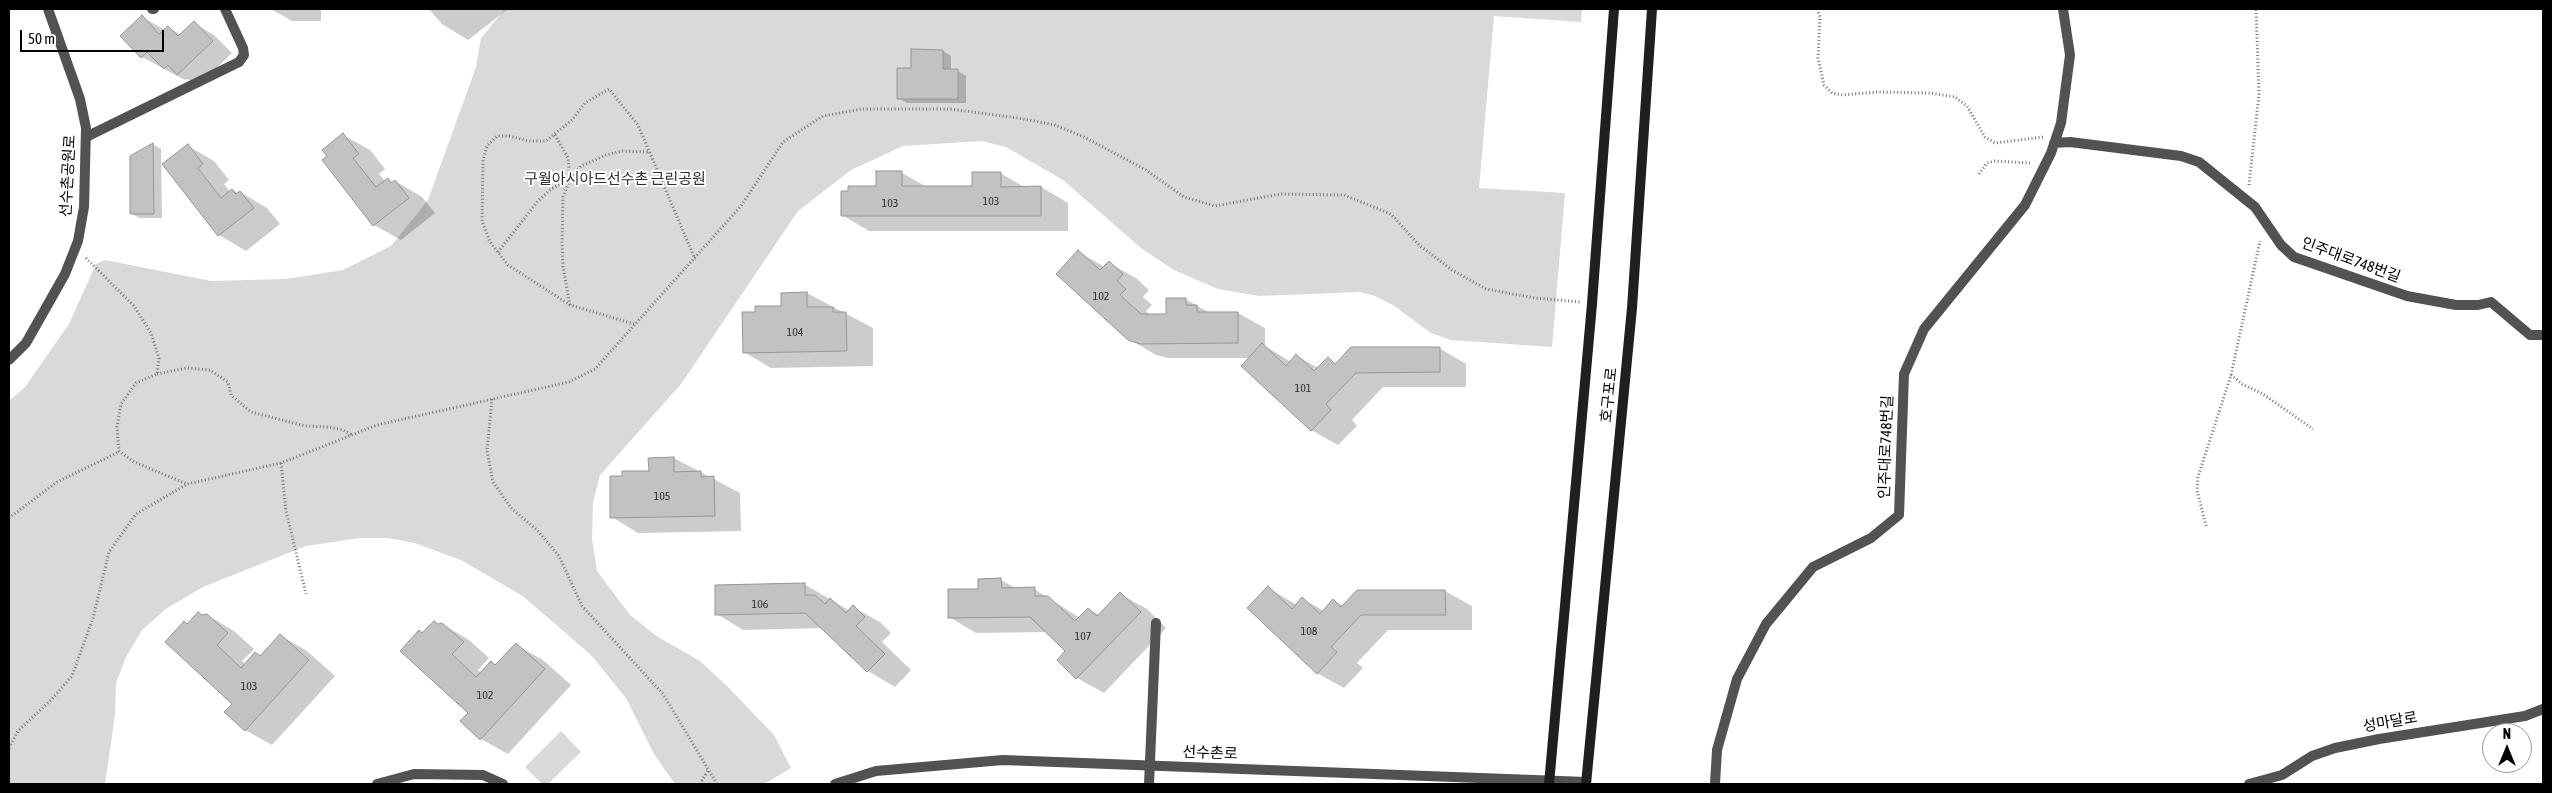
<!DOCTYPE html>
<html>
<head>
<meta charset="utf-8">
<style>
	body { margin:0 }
	#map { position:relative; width:2552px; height:793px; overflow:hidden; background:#fff; font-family:"Asap Condensed",sans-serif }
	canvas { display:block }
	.frame { position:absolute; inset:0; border:10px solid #000; pointer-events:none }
	.north { position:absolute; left:2482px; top:723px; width:50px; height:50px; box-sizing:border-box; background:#fff; border:1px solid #999; border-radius:50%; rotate:0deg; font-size:14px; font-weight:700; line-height:20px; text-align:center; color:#000 }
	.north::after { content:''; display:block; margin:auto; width:18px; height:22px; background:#000; clip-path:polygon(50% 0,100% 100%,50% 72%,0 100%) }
	.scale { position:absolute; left:20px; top:30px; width:144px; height:22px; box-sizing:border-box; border:2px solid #000; border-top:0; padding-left:6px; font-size:15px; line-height:18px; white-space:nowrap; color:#000; -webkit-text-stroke:4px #fff; paint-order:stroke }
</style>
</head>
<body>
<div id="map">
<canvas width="2552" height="793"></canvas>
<div class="frame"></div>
<div class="north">N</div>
<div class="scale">50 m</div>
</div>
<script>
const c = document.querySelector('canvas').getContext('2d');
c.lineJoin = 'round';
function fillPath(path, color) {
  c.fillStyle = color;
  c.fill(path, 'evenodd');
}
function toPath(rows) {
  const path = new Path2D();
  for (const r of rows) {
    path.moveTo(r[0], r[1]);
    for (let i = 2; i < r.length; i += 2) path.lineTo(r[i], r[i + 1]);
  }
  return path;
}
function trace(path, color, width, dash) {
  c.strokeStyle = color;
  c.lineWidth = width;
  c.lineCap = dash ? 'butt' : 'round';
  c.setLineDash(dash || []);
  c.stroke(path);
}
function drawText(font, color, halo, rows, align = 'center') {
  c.font = font + ' "Asap Condensed","Noto Sans KR",sans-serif';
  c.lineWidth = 4;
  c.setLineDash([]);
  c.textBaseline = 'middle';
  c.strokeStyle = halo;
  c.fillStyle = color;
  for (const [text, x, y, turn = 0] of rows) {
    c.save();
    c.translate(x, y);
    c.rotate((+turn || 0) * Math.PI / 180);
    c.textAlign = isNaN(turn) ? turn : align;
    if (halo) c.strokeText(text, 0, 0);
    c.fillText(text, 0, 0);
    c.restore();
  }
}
const green = toPath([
	[505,9,1582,9,1581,22,1494,16,1479,188,1565,193,1552,347,1451,340,1431,333,1393,305,1375,296,1360,292,1259,296,1218,289,1174,270,1141,248,1063,180,1006,147,982,141,903,146,851,170,798,211,681,384,600,475,593,502,592,539,597,571,630,615,658,637,700,661,728,687,774,735,791,768,764,784,675,784,654,754,626,698,591,655,524,597,463,561,415,543,388,538,360,538,306,546,203,587,167,608,142,630,126,657,116,683,115,715,105,784,9,784,9,401,25,387,69,324,96,264,105,260,211,281,286,279,343,270,391,246,428,200,476,67,481,38],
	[561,731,581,752,548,784,542,784,525,767]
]);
const shadow = toPath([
	[271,9,321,9,321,21,292,21],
	[429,9,508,9,468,40,442,24],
	[142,17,165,30,168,27,181,35,194,23,214,35,232,53,199,85,187,79,185,80,142,57,122,36],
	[943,51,951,56,951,71,958,71,966,76,966,103,907,103,898,98],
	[343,135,370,150,385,169,379,174,385,181,388,179,394,183,395,181,422,197,435,213,401,240,374,225,329,156],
	[153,144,161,149,162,218,139,218,131,213],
	[188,146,214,161,229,180,224,184,230,192,233,190,238,194,240,192,267,208,280,224,246,251,219,235,164,164],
	[877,173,902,173,927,187,973,187,1000,173,1026,188,1041,187,1068,203,1068,231,869,231,842,215,877,187],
	[1078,252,1105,267,1109,263,1136,278,1149,290,1143,297,1152,305,1146,311,1150,315,1167,315,1185,299,1210,313,1238,313,1265,328,1265,346,1291,362,1297,356,1318,368,1328,358,1337,364,1439,348,1466,364,1466,387,1383,387,1352,420,1357,426,1338,445,1311,430,1250,358,1168,358,1156,355,1129,339],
	[807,293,873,328,873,366,771,368,744,352,756,313,782,307],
	[674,458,740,493,741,531,638,533,612,517,623,478,650,472],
	[1001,580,1017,589,1034,589,1080,618,1088,609,1099,615,1120,594,1147,609,1166,628,1104,693,1077,678,1067,651,1047,632,976,633,949,617,979,590],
	[804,584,850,611,853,607,880,622,891,633,882,642,911,670,895,687,868,671,823,628,743,630,717,614],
	[1268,588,1297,605,1303,599,1324,611,1334,601,1343,606,1445,591,1472,606,1472,630,1388,630,1357,663,1363,668,1344,688,1317,673],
	[207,615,234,631,254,649,242,661,246,664,261,657,281,636,307,651,335,676,272,745,245,730,234,704,188,625],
	[442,624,469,640,489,658,478,670,481,673,497,666,516,645,543,660,571,685,508,754,481,739,469,712,423,634]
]);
const building = toPath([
	[142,15,159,34,168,26,178,36,194,21,213,41,177,75,168,65,164,69,147,52,141,58,120,36,142,15],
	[911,49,943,50,943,69,958,69,958,99,897,99,897,68,911,68,911,49],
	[343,133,359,154,353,158,376,187,388,178,391,183,395,180,409,198,373,226,322,160,327,156,322,150,343,133],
	[153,143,154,214,130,214,130,156,153,143],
	[188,144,203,164,198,168,221,198,232,189,236,194,240,191,254,208,218,236,162,164,188,144],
	[876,171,902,171,902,186,972,186,972,172,1001,172,1001,187,1041,186,1041,216,841,216,841,191,848,191,848,186,876,186,876,171],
	[1078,250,1100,270,1109,261,1123,274,1117,281,1126,289,1120,295,1141,314,1166,314,1166,298,1186,298,1186,305,1197,305,1197,312,1238,312,1238,343,1140,344,1128,340,1056,274,1078,250],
	[807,292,807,307,833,307,833,312,846,312,847,351,743,353,742,312,755,312,755,306,781,306,781,293,807,292],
	[1262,343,1286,366,1296,354,1314,371,1328,357,1335,364,1351,347,1440,347,1440,372,1356,373,1326,404,1331,410,1311,431,1241,366,1262,343],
	[674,457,674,472,701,471,701,477,714,476,715,516,610,518,610,476,622,476,622,471,649,471,648,458,674,457],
	[1001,578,1002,588,1035,587,1035,596,1048,596,1075,621,1088,608,1097,616,1120,592,1141,612,1076,679,1057,660,1065,651,1030,617,948,618,948,589,978,589,978,579,1001,578],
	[805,583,805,595,815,595,825,604,830,598,846,613,853,605,865,617,856,626,885,654,867,672,805,613,715,615,715,585,805,583],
	[1268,586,1292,609,1302,597,1320,614,1333,599,1341,607,1357,590,1445,590,1446,615,1361,615,1331,647,1337,652,1317,674,1247,608,1268,586],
	[198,612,202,615,207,614,228,633,217,645,241,668,255,652,260,656,280,634,309,660,245,731,224,712,232,704,165,642,184,621,187,624,198,612],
	[434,621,438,624,442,623,464,642,452,654,476,677,491,661,495,665,516,643,545,669,480,740,460,721,468,713,400,651,419,630,422,633,434,621]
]);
const path = toPath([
	[1817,9,1820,17,1818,58,1824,85,1832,93,1843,95,1877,92,1930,93,1955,97,1967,106,1985,137,1995,143,2043,137],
	[1979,174,1987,163,1995,161,2030,163],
	[2249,185,2259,94,2256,9],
	[498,252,538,201,551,189,570,179,568,158,555,135],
	[86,258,134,306,151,333,159,358,157,374,136,383,121,404,117,427,119,451,134,462,187,484],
	[570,305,563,267,562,242,563,197,570,179,581,166,606,155,622,151,650,152],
	[634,324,570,305,508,265,490,242,482,221,483,160,487,146,497,136,510,136,528,141,546,141,572,120,585,103,609,89,638,125,695,259],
	[157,374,187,368,210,370,228,382,231,395,251,412,305,426,329,427,343,430,352,435],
	[2231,375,2242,384,2263,394,2313,429],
	[492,399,487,451,493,482,511,508,537,530,559,556,582,606,663,694,717,784],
	[281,463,286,511,306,594],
	[9,518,57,482,119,452],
	[2206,526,2197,490,2198,477,2231,375,2260,241],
	[9,748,18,731,52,699,72,676,93,618,109,552,136,514,187,484,281,463,377,425,569,382,595,369,741,206,783,142,823,116,862,109,950,109,1018,118,1055,125,1084,137,1146,170,1184,197,1215,206,1280,194,1344,195,1391,214,1419,245,1452,270,1486,289,1535,298,1580,302],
	[700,784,708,770]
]);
const service = toPath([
	[152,9,154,9],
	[86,137,239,62,244,55,243,48,225,9],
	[2054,143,2070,142,2181,156,2199,162,2255,207,2281,245,2294,257,2407,296,2456,305,2478,305,2491,302,2530,335,2543,335],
	[377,784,414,774,483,775,503,784],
	[1149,784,1156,623],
	[1715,784,1717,750,1737,679,1766,624,1813,567,1871,538,1899,515,1904,374,1924,329,2025,205,2051,153,2061,123,2070,55,2063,9],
	[2249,784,2282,775,2312,756,2335,748,2379,739,2525,716,2543,709]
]);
const minor = toPath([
	[9,360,26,343,65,274,78,241,84,207,86,128,80,99,48,9],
	[835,784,876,771,1003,760,1586,782]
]);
const secondary = toPath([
	[1549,784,1592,304,1614,9],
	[1586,784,1632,308,1652,9]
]);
const numberNames = [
	["103",991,201],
	["103",890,203],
	["102",1101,296],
	["104",795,332],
	["101",1303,388],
	["105",662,496],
	["106",760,604],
	["108",1309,631],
	["107",1083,636],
	["103",249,686],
	["102",485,695]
];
const streetNames = [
	["선수촌공원로",68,176,-87],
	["인주대로748번길",2351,260,20],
	["호구포로",1609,395,-84],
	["인주대로748번길",1886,447,-88],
	["성마달로",2390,722,-10],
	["선수촌로",1210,753,2]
];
const parkNames = [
	["구월아시아드선수촌 근린공원",615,179]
];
fillPath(green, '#d9d9d9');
fillPath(shadow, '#0003');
fillPath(building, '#c2c2c2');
trace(building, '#969696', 1);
trace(path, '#747474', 3, [1, 2.5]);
trace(service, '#525252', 10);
trace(minor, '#525252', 10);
trace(secondary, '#1f1f1f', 10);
drawText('12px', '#303030', null, numberNames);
drawText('15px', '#000', '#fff', streetNames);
drawText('15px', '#303030', '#fff', parkNames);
</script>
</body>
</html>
